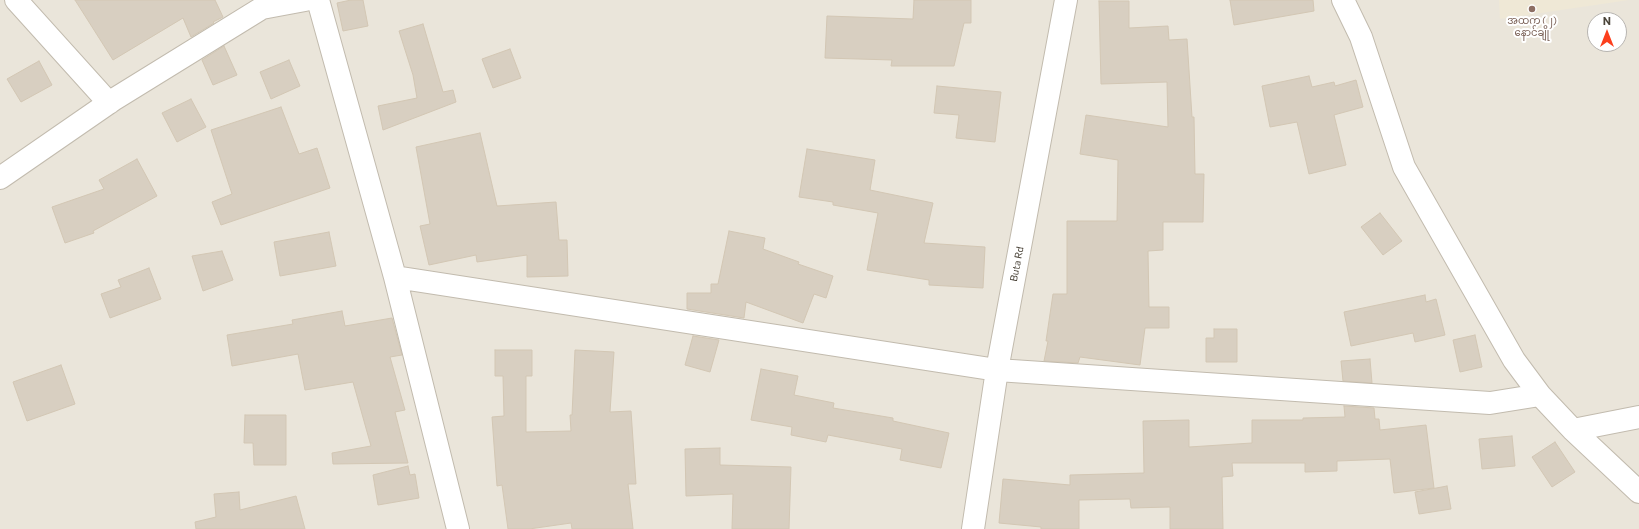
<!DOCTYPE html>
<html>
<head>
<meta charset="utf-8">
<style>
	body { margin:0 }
	#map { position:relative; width:1639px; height:529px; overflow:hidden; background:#f6f3ec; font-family:Commissioner,sans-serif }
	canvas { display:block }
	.north { position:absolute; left:1587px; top:12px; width:40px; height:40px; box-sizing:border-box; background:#fff; border:1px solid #b7b4b0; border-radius:50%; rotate:0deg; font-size:11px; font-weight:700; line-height:16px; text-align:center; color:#4b4439 }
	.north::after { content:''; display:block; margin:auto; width:14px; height:18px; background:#fc3f1d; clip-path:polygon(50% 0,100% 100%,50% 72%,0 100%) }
</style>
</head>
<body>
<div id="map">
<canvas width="1639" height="529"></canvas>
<div class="north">N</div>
</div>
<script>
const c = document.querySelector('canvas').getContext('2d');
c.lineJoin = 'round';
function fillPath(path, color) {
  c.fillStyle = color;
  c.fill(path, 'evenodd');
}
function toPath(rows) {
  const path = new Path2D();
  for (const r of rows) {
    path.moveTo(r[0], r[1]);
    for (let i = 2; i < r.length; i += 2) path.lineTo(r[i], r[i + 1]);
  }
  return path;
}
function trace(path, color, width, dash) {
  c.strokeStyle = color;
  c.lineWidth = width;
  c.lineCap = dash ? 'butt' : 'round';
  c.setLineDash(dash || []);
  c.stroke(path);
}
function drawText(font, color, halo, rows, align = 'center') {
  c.font = font + ' Commissioner,"Noto Sans Myanmar",sans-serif';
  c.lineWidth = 4;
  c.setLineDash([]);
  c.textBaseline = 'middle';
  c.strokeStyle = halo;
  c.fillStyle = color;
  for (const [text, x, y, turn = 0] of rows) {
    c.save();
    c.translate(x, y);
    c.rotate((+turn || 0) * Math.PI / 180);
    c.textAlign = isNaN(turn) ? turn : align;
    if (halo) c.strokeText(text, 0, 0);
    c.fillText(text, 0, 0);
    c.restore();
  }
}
const residential = toPath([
	[0,0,1639,0,1639,529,0,529],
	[1595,20,1619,20,1619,44,1595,44]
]);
const education = toPath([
	[1499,0,1629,0,1500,19]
]);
const building = toPath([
	[75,0,215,0,223,17,213,22,214,23,191,37,183,18,113,60,75,0],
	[351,0,363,0,368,26,343,31,337,3,351,0],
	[914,0,971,0,971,23,964,23,954,66,891,66,892,60,825,58,827,16,913,19,914,0],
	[1230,0,1313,0,1314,11,1234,25,1230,0],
	[1099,1,1129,1,1129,28,1168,26,1169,40,1187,39,1192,117,1194,117,1195,174,1204,174,1203,222,1163,222,1163,250,1148,251,1149,307,1169,307,1169,328,1145,328,1140,365,1080,357,1078,363,1044,361,1048,341,1046,341,1053,294,1067,294,1067,221,1117,221,1118,160,1080,154,1086,115,1168,127,1167,82,1101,84,1099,1],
	[423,24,443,92,453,90,456,102,383,130,378,106,417,98,413,75,399,31,423,24],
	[224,46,237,75,213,85,202,60,224,46],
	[510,49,521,78,493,88,482,59,510,49],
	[289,60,300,86,271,99,260,72,289,60],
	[39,61,52,85,21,102,7,79,39,61],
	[1309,76,1312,87,1334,82,1335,86,1356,80,1363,107,1334,115,1346,165,1309,174,1297,122,1270,127,1262,86,1309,76],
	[937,86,1001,92,995,142,956,138,959,115,934,113,937,86],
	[191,99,206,127,177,142,162,113,191,99],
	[281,107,299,154,317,148,330,188,221,225,212,202,232,194,211,130,281,107],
	[480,133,497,206,556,202,559,240,567,240,568,276,527,277,527,255,477,262,476,255,429,265,420,226,430,224,416,147,480,133],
	[807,149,875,160,870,190,933,203,924,243,985,247,983,288,929,285,929,280,867,270,878,213,833,205,833,202,799,197,807,149],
	[137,159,157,196,93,231,94,233,65,243,52,207,104,189,99,180,137,159],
	[1380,213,1402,241,1383,255,1361,227,1380,213],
	[729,231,765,238,763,249,799,262,798,264,833,276,826,298,814,294,803,323,746,302,744,318,687,309,687,293,711,293,711,284,718,284,729,231],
	[329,232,336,266,280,276,274,242,329,232],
	[222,251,233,280,203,291,192,256,222,251],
	[149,268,161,299,110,318,101,294,121,287,118,280,149,268],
	[1425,295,1426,302,1436,299,1445,335,1415,342,1413,333,1351,346,1344,312,1425,295],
	[342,311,345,326,392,318,402,355,390,357,405,410,395,412,408,463,333,464,332,453,371,446,353,382,305,390,298,354,232,366,227,335,293,324,292,320,342,311],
	[1214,329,1237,329,1237,362,1206,362,1206,338,1214,338,1214,329],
	[1475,335,1482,367,1460,372,1453,340,1475,335],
	[693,336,719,340,710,372,685,365,693,336],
	[495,350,532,350,532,376,526,376,526,432,571,431,570,415,572,415,575,350,614,352,610,412,631,411,636,484,628,484,633,529,572,529,571,523,529,529,508,529,502,485,497,486,492,417,504,416,503,376,495,376,495,350],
	[1370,359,1372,383,1343,381,1341,361,1370,359],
	[61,365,75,404,27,421,13,382,61,365],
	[761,369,798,376,794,395,834,403,833,408,893,418,893,421,949,433,941,468,900,460,902,449,828,435,826,442,791,435,792,427,751,420,761,369],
	[1344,406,1374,408,1375,419,1379,419,1380,430,1426,425,1434,488,1394,493,1390,459,1337,461,1337,471,1305,472,1305,463,1232,463,1233,476,1222,477,1223,529,1170,529,1170,507,1131,508,1130,499,1079,500,1079,529,1041,529,1041,527,999,523,1003,479,1070,485,1070,475,1144,473,1143,421,1189,420,1189,447,1252,443,1252,420,1303,420,1303,418,1345,417,1344,406],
	[245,415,286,415,286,465,254,465,253,443,244,443,245,415],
	[1512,436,1515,466,1482,469,1479,439,1512,436],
	[1555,442,1575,472,1552,487,1532,457,1555,442],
	[720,448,720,465,791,467,789,529,732,529,733,494,686,496,685,449,720,448],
	[408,466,410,475,415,474,419,498,378,505,373,475,408,466],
	[1447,486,1451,509,1419,514,1415,492,1447,486],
	[239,492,240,510,296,496,305,529,196,529,195,522,216,517,214,494,239,492]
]);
const minor = toPath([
	[16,0,109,103],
	[318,0,395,277,997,370,1490,403,1540,395],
	[1343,0,1361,37,1404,167,1514,360,1540,395,1573,430,1639,492],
	[0,178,113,100,262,8,305,0],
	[395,277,458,529],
	[1573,430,1639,417],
	[973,529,997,370,1066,0]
]);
const markers = [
	[1532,9,4,"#8d6e63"]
];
const educationNames = [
	["အထက (၂)",1532,21],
	["နောင်ချို",1532,33]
];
const streetNames = [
	["Buta Rd",1017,264,-79]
];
fillPath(residential, '#eae5da');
fillPath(education, '#efe8d6');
fillPath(building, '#d8cfc1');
trace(building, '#d3c7b4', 1);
trace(minor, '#c2bbae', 24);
trace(minor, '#fff', 22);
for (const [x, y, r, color] of markers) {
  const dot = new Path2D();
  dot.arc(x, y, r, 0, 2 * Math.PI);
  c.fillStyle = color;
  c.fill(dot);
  trace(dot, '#fff', 1.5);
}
drawText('10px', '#785e54', '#fff', educationNames);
drawText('10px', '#4b4439', '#fff', streetNames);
</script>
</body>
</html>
